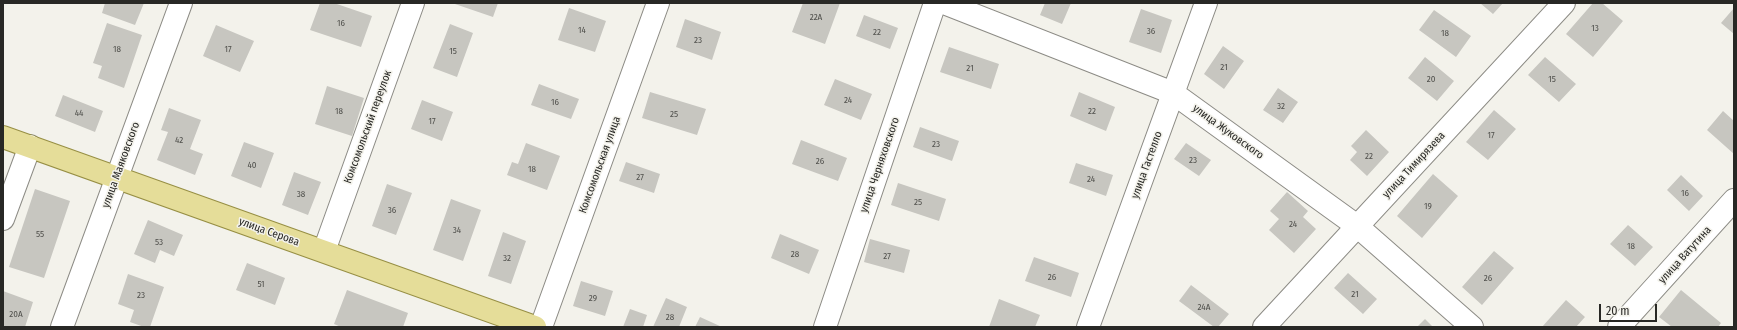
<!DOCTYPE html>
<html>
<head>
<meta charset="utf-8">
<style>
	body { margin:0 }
	#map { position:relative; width:1737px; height:330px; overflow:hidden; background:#f3f2eb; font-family:"Fira Sans Condensed",sans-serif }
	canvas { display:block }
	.frame { position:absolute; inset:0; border:4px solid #282825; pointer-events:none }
	.scale { position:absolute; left:1599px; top:304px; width:58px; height:18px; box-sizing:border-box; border:2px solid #282825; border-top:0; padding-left:5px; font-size:12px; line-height:14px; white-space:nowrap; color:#282825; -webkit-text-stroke:3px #f3f2eb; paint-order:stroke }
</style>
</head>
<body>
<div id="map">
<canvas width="1737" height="330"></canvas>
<div class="frame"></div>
<div class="scale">20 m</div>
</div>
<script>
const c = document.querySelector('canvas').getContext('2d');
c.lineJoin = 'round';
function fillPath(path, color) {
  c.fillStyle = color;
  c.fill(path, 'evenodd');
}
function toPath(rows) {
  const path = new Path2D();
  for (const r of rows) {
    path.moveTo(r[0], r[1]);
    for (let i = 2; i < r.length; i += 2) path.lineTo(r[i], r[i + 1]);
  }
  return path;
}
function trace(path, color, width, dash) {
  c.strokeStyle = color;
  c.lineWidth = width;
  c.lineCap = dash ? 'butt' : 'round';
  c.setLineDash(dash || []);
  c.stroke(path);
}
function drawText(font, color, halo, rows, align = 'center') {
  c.font = font + ' "Fira Sans Condensed",sans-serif';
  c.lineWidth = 3;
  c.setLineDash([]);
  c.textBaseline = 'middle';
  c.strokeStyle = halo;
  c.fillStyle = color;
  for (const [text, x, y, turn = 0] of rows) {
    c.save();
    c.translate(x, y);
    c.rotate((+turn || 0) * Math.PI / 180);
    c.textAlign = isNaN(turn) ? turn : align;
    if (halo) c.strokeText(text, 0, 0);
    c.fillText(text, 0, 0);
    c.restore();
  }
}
const building = toPath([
	[105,3,144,3,135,25,102,13],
	[320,3,334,3,372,16,361,47,310,30],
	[452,3,498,3,493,17],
	[803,3,840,3,825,44,792,32],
	[1045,3,1071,3,1062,24,1040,15],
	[1480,3,1503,3,1493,14],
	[1593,3,1602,3,1623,21,1593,57,1566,34],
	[569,8,606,21,595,52,558,40],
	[1734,8,1734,34,1721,23],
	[1141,9,1172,20,1161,53,1129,42],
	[1434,10,1471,36,1456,57,1419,30],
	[864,15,898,28,890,49,856,36],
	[685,19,721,32,712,60,676,47],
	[107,23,142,35,124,88,98,78,102,66,93,63],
	[450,24,473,33,457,77,433,68],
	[216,25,254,41,240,72,203,56],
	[1223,46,1244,61,1224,89,1204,74],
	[949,47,999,64,991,89,940,72],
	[1425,57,1454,81,1437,101,1408,78],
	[1545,57,1576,84,1559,102,1528,75],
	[835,79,872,94,861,120,824,105],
	[539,84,579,99,571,119,531,105],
	[327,86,364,98,352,136,315,124],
	[1278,88,1298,102,1283,123,1263,110],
	[650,92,706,109,697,135,642,118],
	[1079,92,1115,107,1106,131,1070,116],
	[63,95,103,111,95,132,55,116],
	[422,100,453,112,442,141,411,129],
	[169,108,201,120,190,149,203,154,195,175,157,160,168,132,161,130],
	[1494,110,1516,129,1488,160,1466,142],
	[1723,111,1734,121,1734,154,1707,130],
	[920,127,959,141,952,161,913,147],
	[1366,130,1389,152,1367,176,1350,160,1357,152,1351,146],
	[801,140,847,158,838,181,792,164],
	[244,142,274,153,261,188,231,176],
	[526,143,560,156,547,190,507,175,512,162,518,164],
	[1186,143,1211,160,1199,176,1174,159],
	[626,162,660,174,654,193,619,181],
	[1076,163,1113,175,1106,196,1069,183],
	[294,172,321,182,308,215,282,205],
	[1433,174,1458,196,1422,238,1397,216],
	[1681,175,1703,196,1689,211,1667,190],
	[898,183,946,199,939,221,891,205],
	[387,184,412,193,396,235,372,226],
	[35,189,70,201,44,278,9,267],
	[1287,192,1308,211,1303,217,1316,229,1294,253,1269,230,1279,219,1270,211],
	[451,199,481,210,463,261,433,250],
	[148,220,183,235,174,256,160,250,155,263,134,254],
	[1628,225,1653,247,1635,266,1610,244],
	[503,232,526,241,511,284,488,276],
	[780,234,819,250,809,274,771,258],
	[870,239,910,250,904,273,864,262],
	[1494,251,1514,268,1482,305,1462,287],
	[1034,257,1079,273,1071,297,1025,281],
	[247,263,285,278,275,305,236,290],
	[1348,273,1377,299,1363,314,1334,288],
	[128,274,164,287,150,327,144,327,130,322,134,310,118,304],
	[581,281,613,291,605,316,573,306],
	[1191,285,1229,314,1218,327,1214,327,1179,301],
	[347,290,408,313,403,327,341,327,334,324],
	[1681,290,1721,323,1718,327,1672,327,1659,317],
	[3,291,33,302,25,327,3,327],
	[666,298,687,307,679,327,653,327],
	[999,299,1040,315,1035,327,989,327],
	[1566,300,1585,317,1576,327,1542,327],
	[630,309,647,315,643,327,623,327],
	[700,317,722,327,695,327],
	[1425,319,1433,327,1417,327]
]);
const minor = toPath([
	[944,3,1173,93,1357,226,1472,327],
	[3,219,30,146],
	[324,251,413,3],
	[62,327,181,3],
	[541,327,658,3],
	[825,327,935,3],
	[1088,327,1206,3],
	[1264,327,1564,3],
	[1619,327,1734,200]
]);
const major = toPath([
	[3,137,535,327]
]);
const numberNames = [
	["22А",816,17],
	["16",341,23],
	["13",1595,28],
	["14",582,30],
	["36",1151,31],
	["22",877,32],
	["18",1445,33],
	["23",698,40],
	["18",117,49],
	["17",228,49],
	["15",453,51],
	["21",1224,67],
	["21",970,68],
	["20",1431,79],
	["15",1552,79],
	["24",848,100],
	["16",555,102],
	["32",1281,106],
	["18",339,111],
	["22",1092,111],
	["44",79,113],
	["25",674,114],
	["17",432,121],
	["17",1491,135],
	["42",179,140],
	["23",936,144],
	["22",1369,156],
	["23",1193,160],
	["26",820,161],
	["40",252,165],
	["18",532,169],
	["27",640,177],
	["24",1091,179],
	["16",1685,193],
	["38",301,194],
	["25",918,202],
	["19",1428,206],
	["36",392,210],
	["24",1293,224],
	["34",457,230],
	["55",40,234],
	["53",159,242],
	["18",1631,246],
	["28",795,254],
	["27",887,256],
	["32",507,258],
	["26",1052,277],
	["26",1488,278],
	["51",261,284],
	["21",1355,294],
	["23",141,295],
	["29",593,298],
	["24А",1204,307],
	["20А",16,314],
	["28",670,317]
];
const streetNames = [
	["Комсомольский переулок",368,127,-70],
	["улица Жуковского",1228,132,36],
	["улица Маяковского",121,165,-70],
	["Комсомольская улица",600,165,-70],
	["улица Черняховского",880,165,-71],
	["улица Гастелло",1147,165,-70],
	["улица Тимирязева",1414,165,-47],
	["улица Серова",269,232,20],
	["улица Ватутина",1685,255,-48]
];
fillPath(building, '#c7c6c0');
trace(minor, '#8c8b85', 24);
trace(major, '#978f44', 24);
trace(minor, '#fff', 22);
trace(major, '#e5dd99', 22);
drawText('9px', '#50504c', null, numberNames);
drawText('11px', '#282825', '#f3f2eb', streetNames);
</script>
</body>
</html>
